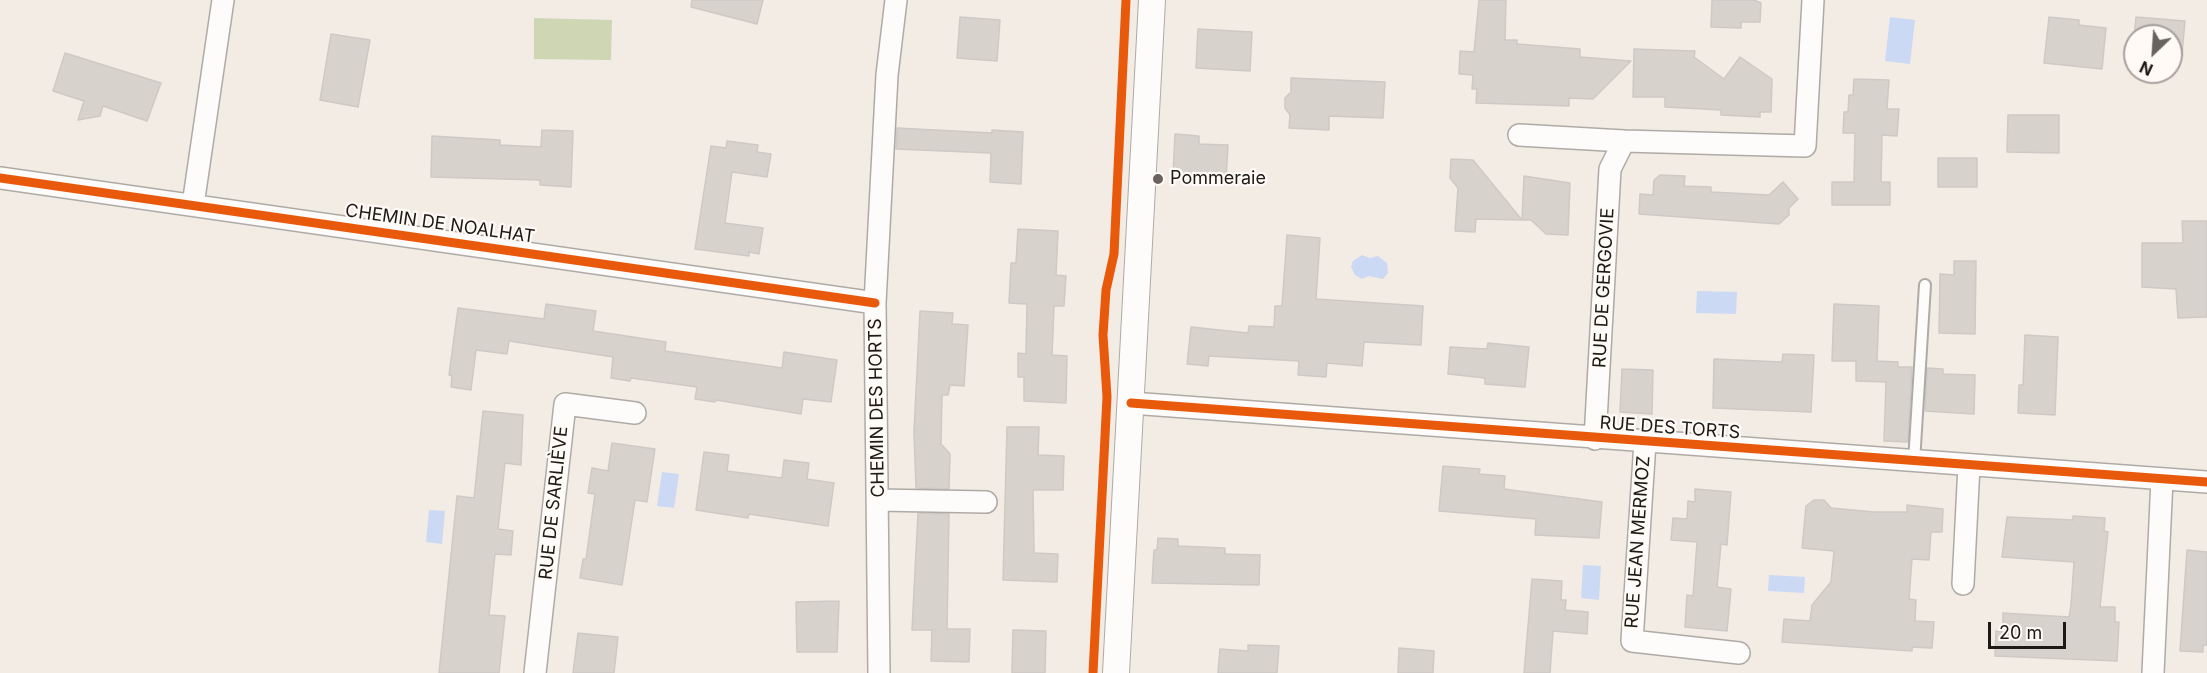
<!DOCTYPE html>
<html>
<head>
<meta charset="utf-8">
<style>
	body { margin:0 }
	#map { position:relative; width:2207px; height:673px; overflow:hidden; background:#f2ece5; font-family:Inter,sans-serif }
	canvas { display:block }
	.north { position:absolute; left:2123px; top:24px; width:60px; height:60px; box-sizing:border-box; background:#fffaf6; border:2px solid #a5a09c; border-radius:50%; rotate:205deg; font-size:16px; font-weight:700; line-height:24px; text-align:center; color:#1d1915 }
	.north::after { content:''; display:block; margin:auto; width:21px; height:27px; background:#68635e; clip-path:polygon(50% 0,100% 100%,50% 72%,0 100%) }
	.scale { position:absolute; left:1988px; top:622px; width:78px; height:27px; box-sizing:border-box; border:3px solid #1d1915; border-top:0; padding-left:8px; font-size:18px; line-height:21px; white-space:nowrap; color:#1d1915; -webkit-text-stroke:4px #fffaf6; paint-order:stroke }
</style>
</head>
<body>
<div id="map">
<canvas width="2207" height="673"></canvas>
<div class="north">N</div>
<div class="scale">20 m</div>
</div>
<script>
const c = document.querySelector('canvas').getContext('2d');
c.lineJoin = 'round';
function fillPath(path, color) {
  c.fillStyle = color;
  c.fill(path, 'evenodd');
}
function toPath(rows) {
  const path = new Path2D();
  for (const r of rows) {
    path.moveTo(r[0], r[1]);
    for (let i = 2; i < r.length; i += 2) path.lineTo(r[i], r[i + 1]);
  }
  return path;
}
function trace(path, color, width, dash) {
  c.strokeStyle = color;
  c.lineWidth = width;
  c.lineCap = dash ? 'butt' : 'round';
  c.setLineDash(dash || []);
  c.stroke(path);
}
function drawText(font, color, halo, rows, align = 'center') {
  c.font = font + ' Inter,sans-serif';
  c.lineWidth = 4.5;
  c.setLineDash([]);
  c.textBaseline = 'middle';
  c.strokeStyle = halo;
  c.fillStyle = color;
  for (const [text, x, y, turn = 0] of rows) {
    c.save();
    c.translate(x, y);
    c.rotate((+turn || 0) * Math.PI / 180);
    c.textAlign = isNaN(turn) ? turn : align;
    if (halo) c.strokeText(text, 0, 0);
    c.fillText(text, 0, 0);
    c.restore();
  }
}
const green = toPath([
	[534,18,612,20,611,60,534,59]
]);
const water = toPath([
	[1890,17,1915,20,1910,64,1885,61],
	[1362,255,1370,258,1378,256,1387,263,1388,273,1383,279,1369,276,1362,279,1355,275,1351,267,1353,261],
	[1697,291,1737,292,1736,314,1696,313],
	[662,472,679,474,674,508,657,506],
	[429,510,445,511,442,544,426,542],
	[1583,565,1601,566,1599,600,1581,598],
	[1769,575,1805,577,1804,593,1768,591]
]);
const building = toPath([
	[692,0,763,0,757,24,691,7,692,0],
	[1479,0,1506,0,1505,40,1517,40,1517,44,1580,49,1580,57,1631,61,1593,99,1569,98,1569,106,1476,103,1477,89,1472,89,1473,75,1459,74,1460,51,1474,52,1479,0],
	[1712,0,1754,0,1761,3,1760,22,1741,22,1741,28,1711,27,1712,0],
	[960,17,1000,20,997,61,957,58,960,17],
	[2049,17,2079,20,2079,25,2106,28,2102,69,2044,63,2049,17],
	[2136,17,2185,21,2182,54,2171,53,2171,36,2135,36,2133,50,2136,17],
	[1198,29,1252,32,1250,71,1196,68,1198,29],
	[331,34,370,40,358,107,320,100,331,34],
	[1634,49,1695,51,1694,57,1724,79,1740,57,1772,79,1771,112,1760,112,1760,117,1721,115,1721,110,1665,107,1665,97,1633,97,1634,49],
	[65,53,161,83,147,121,103,106,100,116,78,120,84,101,53,91,65,53],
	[1291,78,1385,82,1383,118,1329,116,1329,130,1289,128,1290,115,1285,108,1285,98,1291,92,1291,78],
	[1854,79,1889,80,1887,109,1899,109,1897,136,1882,135,1881,182,1890,182,1890,205,1832,205,1832,182,1854,182,1855,133,1843,133,1844,112,1848,112,1849,95,1853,95,1854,79],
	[2008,115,2059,115,2059,153,2007,152,2008,115],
	[897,128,992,133,992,130,1023,132,1021,184,990,182,991,153,896,149,897,128],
	[542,130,573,131,571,187,540,185,540,180,431,177,432,136,500,140,500,145,541,147,542,130],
	[1175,134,1199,136,1199,144,1228,145,1226,180,1173,175,1175,134],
	[727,141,758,145,757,152,771,154,767,177,732,172,725,223,763,228,759,254,749,252,749,256,695,249,711,146,726,148,727,141],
	[1938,158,1977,158,1977,187,1938,187,1938,158],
	[1451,159,1473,160,1522,220,1476,219,1475,232,1455,231,1458,188,1450,178,1451,159],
	[1660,175,1685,176,1684,186,1711,187,1711,192,1769,195,1783,182,1798,199,1789,208,1789,215,1779,224,1639,214,1640,194,1653,195,1654,180,1660,175],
	[1524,176,1570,183,1568,235,1546,234,1531,220,1522,220,1524,176],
	[2182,221,2207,221,2207,317,2178,318,2176,289,2142,287,2142,243,2183,243,2182,221],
	[1018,229,1058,231,1056,275,1066,276,1064,306,1054,306,1052,355,1067,356,1066,403,1024,401,1024,377,1018,377,1018,353,1026,354,1027,304,1009,303,1011,263,1016,263,1018,229],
	[1287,235,1320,238,1316,299,1423,306,1421,345,1364,342,1362,366,1327,363,1326,377,1298,375,1299,361,1209,356,1208,366,1187,364,1191,327,1248,333,1249,326,1274,327,1275,306,1282,306,1287,235],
	[1954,261,1976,261,1975,334,1939,333,1940,274,1954,275,1954,261],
	[546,304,596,311,593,331,666,342,665,351,782,368,784,352,837,360,831,402,803,399,801,414,716,400,715,402,695,399,697,387,631,378,630,381,611,378,613,357,509,341,507,354,476,350,471,390,451,387,452,376,449,375,458,308,544,319,546,304],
	[1834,304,1879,306,1877,361,1898,362,1898,367,1912,367,1908,442,1884,441,1886,382,1856,381,1856,361,1832,361,1834,304],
	[920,311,953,313,952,324,968,325,964,386,950,385,948,395,942,395,941,444,950,454,949,489,916,488,914,432,920,311],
	[2025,335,2058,337,2055,415,2018,413,2019,385,2023,385,2025,335],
	[1488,343,1529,347,1525,387,1485,384,1485,378,1448,374,1450,347,1487,349,1488,343],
	[1783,354,1814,355,1811,412,1713,408,1714,359,1782,362,1783,354],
	[1927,368,1943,369,1943,374,1975,375,1974,414,1925,411,1927,368],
	[1622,369,1653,370,1652,414,1620,412,1622,369],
	[483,411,523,415,521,465,505,463,498,529,513,531,511,555,495,554,489,615,505,616,499,673,439,673,457,496,474,498,483,411],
	[1007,427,1039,427,1038,455,1064,456,1063,490,1033,490,1034,553,1058,554,1057,582,1003,580,1007,427],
	[612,443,655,449,647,502,635,500,622,585,580,578,583,559,586,559,595,494,588,493,592,468,608,471,612,443],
	[704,452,729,455,727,471,782,478,784,460,809,463,807,479,834,483,828,526,749,514,748,518,696,510,704,452],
	[1443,466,1480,469,1479,474,1505,476,1504,489,1602,502,1599,538,1535,535,1536,519,1439,511,1443,466],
	[1695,489,1731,492,1727,545,1721,544,1717,587,1731,589,1727,631,1685,627,1687,595,1693,596,1697,542,1671,540,1673,518,1687,519,1688,501,1695,502,1695,489],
	[1814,500,1824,500,1831,508,1874,512,1907,512,1907,505,1943,509,1942,532,1931,532,1929,560,1912,559,1909,599,1916,600,1915,621,1934,622,1932,648,1912,647,1912,651,1782,642,1784,619,1810,621,1812,605,1831,582,1834,551,1802,548,1806,506,1814,500],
	[918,513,949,514,947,629,970,629,969,662,931,661,932,630,912,630,918,513],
	[2073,516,2105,518,2104,531,2108,532,2100,607,2115,607,2115,622,2119,622,2117,661,1995,656,1996,631,2003,632,2003,613,2069,617,2071,605,2074,562,2002,557,2007,517,2073,520,2073,516],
	[1158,538,1178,539,1178,546,1225,548,1225,554,1260,555,1259,585,1152,583,1154,550,1157,550,1158,538],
	[2187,550,2207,552,2207,645,2203,645,2203,652,2180,651,2187,550],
	[1532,579,1562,581,1561,600,1566,600,1565,610,1588,612,1587,634,1553,631,1550,673,1524,673,1532,579],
	[839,601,837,652,797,652,796,602,839,601],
	[1013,630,1046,631,1045,673,1012,673,1013,630],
	[578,633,618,637,614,673,573,673,578,633],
	[1248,645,1279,646,1277,673,1218,673,1220,649,1248,651,1248,645],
	[1399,648,1434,651,1433,673,1398,673,1399,648]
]);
const service = toPath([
	[1914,462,1925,285]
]);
const minor = toPath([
	[1519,135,1624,141],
	[0,178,875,303],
	[193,205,223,0],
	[1131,403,2207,482],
	[1595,439,1610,169,1624,141,1805,146,1813,0],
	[1645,442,1632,641,1739,653],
	[878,500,986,502],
	[1963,584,1969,465],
	[535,673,565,404,635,413],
	[879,673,875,303,887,75,896,0],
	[2153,673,2162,479]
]);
const tertiary = toPath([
	[1116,673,1152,0]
]);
const cycleway = toPath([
	[0,178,875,303],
	[1131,403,2207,482],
	[1093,673,1107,397,1103,335,1106,290,1114,254,1126,0]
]);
const markers = [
	[1158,179,6,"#68635e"]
];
const poiNames = [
	["Pommeraie",1170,179]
];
const streetNames = [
	["CHEMIN DE NOALHAT",440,224,8],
	["RUE DE GERGOVIE",1604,288,-87],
	["CHEMIN DES HORTS",877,408,-91],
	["RUE DES TORTS",1670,428,4],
	["RUE DE SARLIÈVE",554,503,-84],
	["RUE JEAN MERMOZ",1638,542,-86]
];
fillPath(green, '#ced6b4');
fillPath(water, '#ccd9f4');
fillPath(building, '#d7d2cc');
trace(building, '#cec9c4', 1.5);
trace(service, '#afaaa5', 14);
trace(minor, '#afaaa5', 24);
trace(tertiary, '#afaaa5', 28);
trace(service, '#fdfcfb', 10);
trace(minor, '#fdfcfb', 21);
trace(tertiary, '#fdfcfb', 26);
trace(cycleway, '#e8590c', 9);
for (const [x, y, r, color] of markers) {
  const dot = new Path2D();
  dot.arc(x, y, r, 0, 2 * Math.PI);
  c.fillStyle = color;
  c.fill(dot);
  trace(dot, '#fffaf6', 2);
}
drawText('18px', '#1d1915', '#fffaf6', poiNames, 'left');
drawText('18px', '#1d1915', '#fffaf6', streetNames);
</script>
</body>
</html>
